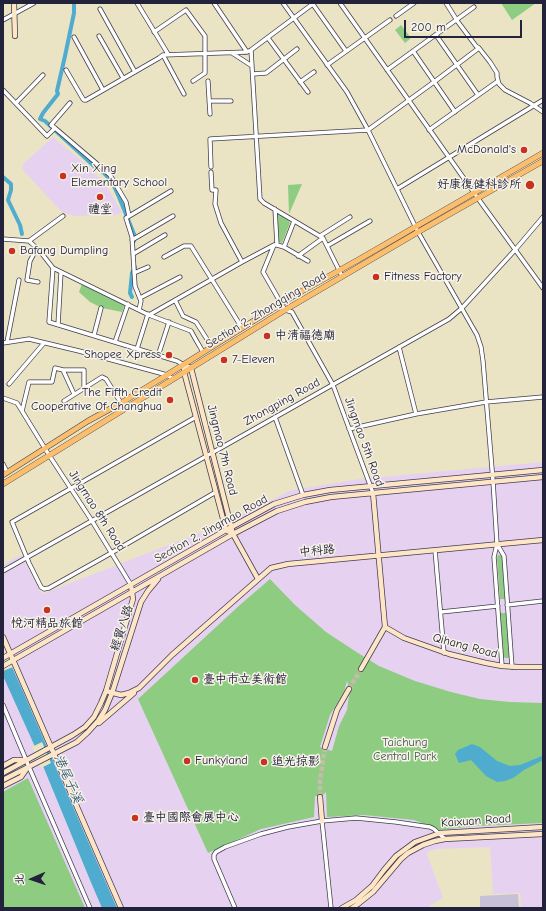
<!DOCTYPE html>
<html>
<head>
<meta charset="utf-8">
<style>
	body { margin:0 }
	#map { position:relative; width:546px; height:911px; overflow:hidden; background:#ebe4c4; font-family:"Comic Neue","LXGW WenKai TC",sans-serif }
	canvas { display:block }
	.frame { position:absolute; inset:0; border:4px solid #22223b; pointer-events:none }
	.north { position:absolute; left:12px; top:859px; width:40px; height:40px; -webkit-text-stroke:3px #f7f3e8; paint-order:stroke; rotate:268deg; font-size:11px; font-weight:700; line-height:16px; text-align:center; color:#22223b }
	.north::after { content:''; display:block; margin:auto; width:14px; height:18px; background:#22223b; clip-path:polygon(50% 0,100% 100%,50% 72%,0 100%) }
	.scale { position:absolute; left:404px; top:20px; width:118px; height:18px; box-sizing:border-box; border:2px solid #22223b; border-top:0; padding-left:5px; font-size:12px; line-height:14px; white-space:nowrap; color:#22223b; -webkit-text-stroke:3px #f7f3e8; paint-order:stroke }
</style>
</head>
<body>
<div id="map">
<canvas width="546" height="911"></canvas>
<div class="frame"></div>
<div class="north">北</div>
<div class="scale">200 m</div>
</div>
<script>
const c = document.querySelector('canvas').getContext('2d');
c.lineJoin = 'round';
function fillPath(path, color) {
  c.fillStyle = color;
  c.fill(path, 'evenodd');
}
function toPath(rows) {
  const path = new Path2D();
  for (const r of rows) {
    path.moveTo(r[0], r[1]);
    for (let i = 2; i < r.length; i += 2) path.lineTo(r[i], r[i + 1]);
  }
  return path;
}
function trace(path, color, width, dash) {
  c.strokeStyle = color;
  c.lineWidth = width;
  c.lineCap = dash ? 'butt' : 'round';
  c.setLineDash(dash || []);
  c.stroke(path);
}
function drawText(font, color, halo, rows, align = 'center') {
  c.font = font + ' "Comic Neue","LXGW WenKai TC",sans-serif';
  c.lineWidth = 3;
  c.setLineDash([]);
  c.textBaseline = 'middle';
  c.strokeStyle = halo;
  c.fillStyle = color;
  for (const [text, x, y, turn = 0] of rows) {
    c.save();
    c.translate(x, y);
    c.rotate((+turn || 0) * Math.PI / 180);
    c.textAlign = isNaN(turn) ? turn : align;
    if (halo) c.strokeText(text, 0, 0);
    c.fillText(text, 0, 0);
    c.restore();
  }
}
const built = toPath([
	[53,137,89,167,105,184,122,212,121,213,116,215,75,216,64,213,55,205,22,169,23,164],
	[543,462,543,908,521,908,520,893,493,894,490,847,437,849,429,851,427,854,443,898,429,906,429,908,3,908,3,565,21,555,42,594,220,525,292,490,360,479]
]);
const industrial = toPath([
	[518,894,519,908,480,908,480,896]
]);
const green = toPath([
	[501,3,536,3,512,20],
	[401,25,411,38,405,43,395,30],
	[302,184,289,214,288,185],
	[275,211,288,219,290,223,282,243,279,242],
	[82,284,125,304,122,312,102,308,90,302,79,292],
	[498,555,501,555,502,556,505,599,500,599,497,558],
	[270,579,295,605,326,632,358,653,379,666,415,681,451,692,480,699,510,702,543,703,543,823,477,826,439,830,414,820,364,815,327,817,326,792,322,796,315,796,314,817,261,829,208,853,138,699,241,604],
	[347,681,350,691,348,702,347,710,339,726,332,751,320,747,330,715,344,692],
	[500,613,506,613,510,656,508,658,505,658,503,656],
	[28,778,85,908,3,908,3,792]
]);
const water = toPath([
	[3,647,21,687,117,908,102,908,90,880,36,749,3,676],
	[472,744,480,747,497,761,510,766,520,765,542,756,543,755,543,760,524,770,513,778,505,781,497,782,486,776,471,760,459,763,455,754,458,750]
]);
const pier = toPath([
	[4,648,13,667,3,671,3,649],
	[42,742,51,763,41,768,32,747]
]);
const canal = toPath([
	[74,3,74,13,65,56,57,91,58,94,43,113,40,119,45,121,95,167,104,173,112,182,119,197,134,234,134,241],
	[3,177,11,184,11,190,8,200,20,225,22,234],
	[132,297,130,293,132,273,135,267]
]);
const secondaryTunnel = toPath([
	[349,689,361,669],
	[320,797,320,781,325,747]
]);
const street = toPath([
	[137,3,168,54],
	[214,3,247,52],
	[283,3,347,92,368,130,418,232,477,335,481,347,483,361,493,481,497,544,494,557,502,666],
	[312,3,346,51],
	[340,3,482,204,543,288],
	[446,3,458,22,476,46,479,48,490,62,497,73,497,77,499,84,505,90,530,103,543,112],
	[100,9,135,72],
	[396,16,414,3],
	[3,20,34,3],
	[154,32,186,10,205,36,205,73,193,81],
	[436,35,478,95],
	[99,36,123,78],
	[74,37,103,90],
	[268,38,308,92],
	[251,50,260,199,264,203,323,238,342,276],
	[413,51,455,112],
	[232,53,252,66],
	[163,55,184,94],
	[327,65,390,20],
	[66,70,83,99,84,100,86,100,159,58,163,55,247,52,251,50,314,3],
	[387,70,474,7],
	[253,74,266,73,297,49],
	[208,81,210,114],
	[300,82,314,72],
	[3,90,47,136,55,128,110,175,126,202,129,216],
	[209,101,231,101],
	[16,103,43,75],
	[55,128,51,125,70,103],
	[429,130,498,81],
	[211,167,210,139,368,130,434,82,479,48],
	[211,172,212,190,216,190,215,204,221,223,242,262],
	[397,189,543,100],
	[275,209,277,245],
	[320,236,350,217],
	[3,239,29,241,39,250,53,268,149,315,191,331,196,340,203,352],
	[132,240,173,216],
	[29,241,63,216],
	[274,245,263,272,285,310,292,312,333,385,373,493],
	[277,245,284,247,294,221],
	[327,246,370,221],
	[284,247,308,261],
	[37,248,30,261,27,280,38,282],
	[133,254,165,235],
	[298,256,323,238],
	[164,257,184,246,191,246,242,328],
	[53,268,49,322,177,361,184,365],
	[134,273,148,267],
	[140,298,180,277],
	[175,300,183,316,196,322,212,347],
	[139,310,141,301,135,286,132,237,126,218,171,191],
	[149,315,242,262,274,245,277,245],
	[58,325,61,272],
	[94,335,101,308],
	[7,342,19,280],
	[115,342,128,304],
	[3,343,29,339,79,351,160,373,167,375,173,379],
	[399,347,416,414],
	[137,349,148,314],
	[158,356,169,322],
	[63,370,84,370,84,388],
	[9,384,44,343],
	[3,398,17,403,22,411,49,455,92,521,131,585],
	[64,401,102,377,106,379,121,403],
	[22,411,29,382,52,382,55,368,63,370,74,394],
	[196,417,12,522,29,563,41,587,44,589,49,588,106,556,216,492],
	[275,417,303,495],
	[349,429,416,414,486,402,543,397],
	[3,464,7,472],
	[497,544,504,556,512,667],
	[435,550,444,653],
	[3,571,449,319,462,308,515,250,543,217],
	[507,605,543,601],
	[441,612,498,606],
	[3,705,29,767,90,908],
	[322,821,331,908],
	[235,908,214,859,214,855,216,852,225,847,261,834,288,827,322,821,356,818,396,822,430,827,434,829,445,839]
]);
const secondary = toPath([
	[14,3,15,36],
	[233,534,226,530,184,372,184,365,191,368,233,534,258,579],
	[385,627,404,638,449,654,486,663,502,666,518,667,543,667],
	[3,637,121,908],
	[3,658,226,530,274,504,303,495,330,490,543,470],
	[3,666,233,534,277,511,305,502,331,497,543,477],
	[361,669,385,627,373,493],
	[106,691,121,695,129,693,139,688,172,655,271,568,288,564,543,540],
	[99,723,134,693],
	[325,747,337,710,349,689],
	[3,766,14,760,26,760],
	[3,773,73,735,85,727,94,717,101,703,106,691,133,599,131,585],
	[3,780,77,742,88,732,98,721,105,710,112,693,141,602,148,591,158,579],
	[3,786,21,777,28,767],
	[320,797,322,821],
	[342,908,356,900,372,886,384,870,396,856,415,842,440,833,543,827],
	[352,908,358,904,373,892,401,859,408,853,423,845,435,841,445,839,543,834]
]);
const primary = toPath([
	[3,475,88,421,121,403,162,378,295,295,358,260,543,153],
	[3,484,285,310,418,232,543,161]
]);
const markers = [
	[524,150,4,"#c8321e"],
	[63,176,4,"#c8321e"],
	[530,185,5,"#c8321e"],
	[100,197,4,"#c8321e"],
	[12,251,4,"#c8321e"],
	[376,277,4,"#c8321e"],
	[267,336,4,"#c8321e"],
	[169,355,4,"#c8321e"],
	[224,360,4,"#c8321e"],
	[170,400,4,"#c8321e"],
	[47,610,4,"#c8321e"],
	[195,680,4,"#c8321e"],
	[187,761,4,"#c8321e"],
	[264,762,4,"#c8321e"],
	[135,818,4,"#c8321e"]
];
const poiNames = [
	["McDonald's",516,150,"right"],
	["Xin Xing",71,169],
	["Elementary School",71,183],
	["好康復健科診所",521,185,"right"],
	["禮堂",100,210,"center"],
	["Bafang Dumpling",20,251],
	["Fitness Factory",384,277],
	["中清福德廟",275,336],
	["Shopee Xpress",161,355,"right"],
	["7-Eleven",232,360],
	["The Fifth Credit",162,393,"right"],
	["Cooperative Of Changhua",162,407,"right"],
	["悅河精品旅館",47,624,"center"],
	["臺中市立美術館",203,680],
	["Funkyland",195,761],
	["追光掠影",272,762],
	["臺中國際會展中心",143,818]
];
const streetNames = [
	["Section 2, Zhongqing Road",266,310,-31],
	["Zhongping Road",282,402,-29],
	["Jingmao 5th Road",364,442,70],
	["Jingmao 7th Road",222,450,76],
	["Jingmao 8th Road",97,511,57],
	["Section 2, Jingmao Road",211,529,-29],
	["中科路",317,551,-5],
	["經貿八路",122,628,-72],
	["Qihang Road",465,646,15],
	["Kaixuan Road",476,821,-4]
];
const parkNames = [
	["Taichung",405,743],
	["Central Park",405,757]
];
const waterNames = [
	["港尾子溪",68,779,66]
];
fillPath(built, '#e6d2f0');
fillPath(industrial, '#c8bfd8');
fillPath(green, '#8ecc81');
fillPath(water, '#4facce');
fillPath(pier, '#ebe4c4');
trace(canal, '#4facce', 4);
trace(secondaryTunnel, '#c3bda9', 4.5, [4.5, 2]);
trace(street, '#403f50', 5);
trace(secondary, '#403f50', 6);
trace(primary, '#403f50', 6);
trace(street, '#fff', 3.5);
trace(secondary, '#fde5c5', 4.5);
trace(primary, '#fabe6d', 5);
for (const [x, y, r, color] of markers) {
  const dot = new Path2D();
  dot.arc(x, y, r, 0, 2 * Math.PI);
  c.fillStyle = color;
  c.fill(dot);
  trace(dot, '#f7f3e8', 1.5);
}
drawText('12px', '#22223b', '#f7f3e8', poiNames, 'left');
drawText('12px', '#22223b', '#f7f3e8', streetNames);
drawText('12px', '#425550', '#f7f3e8', parkNames);
drawText('italic 13px', '#345976', '#f7f3e8', waterNames);
</script>
</body>
</html>
